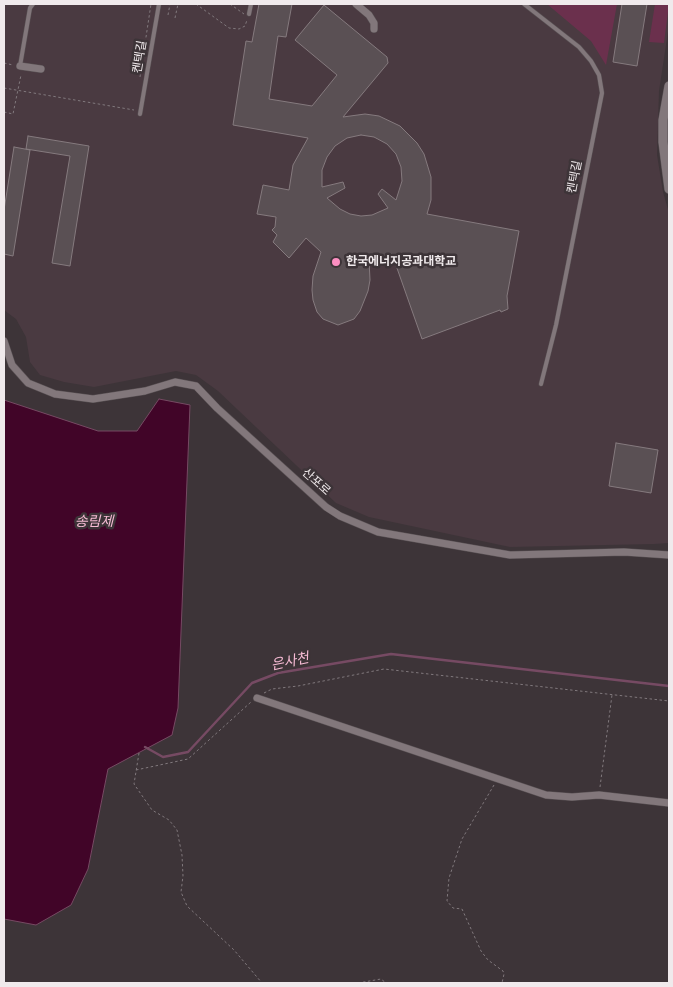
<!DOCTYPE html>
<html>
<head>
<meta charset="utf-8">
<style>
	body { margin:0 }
	#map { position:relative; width:673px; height:987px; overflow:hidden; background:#3d3438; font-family:Helvetica,sans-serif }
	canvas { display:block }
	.frame { position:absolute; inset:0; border:5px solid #f0eaec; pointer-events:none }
</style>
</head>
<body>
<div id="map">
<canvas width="673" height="987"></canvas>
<div class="frame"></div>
</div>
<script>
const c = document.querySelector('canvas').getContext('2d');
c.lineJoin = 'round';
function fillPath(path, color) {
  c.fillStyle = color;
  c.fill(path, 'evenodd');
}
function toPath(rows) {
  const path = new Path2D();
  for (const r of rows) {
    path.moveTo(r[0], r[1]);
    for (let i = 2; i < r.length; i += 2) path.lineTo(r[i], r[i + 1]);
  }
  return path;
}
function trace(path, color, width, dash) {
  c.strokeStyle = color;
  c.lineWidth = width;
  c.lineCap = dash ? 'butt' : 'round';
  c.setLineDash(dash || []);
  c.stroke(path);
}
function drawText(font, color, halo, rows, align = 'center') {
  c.font = font + ' Helvetica,"Noto Sans KR",sans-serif';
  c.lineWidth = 5;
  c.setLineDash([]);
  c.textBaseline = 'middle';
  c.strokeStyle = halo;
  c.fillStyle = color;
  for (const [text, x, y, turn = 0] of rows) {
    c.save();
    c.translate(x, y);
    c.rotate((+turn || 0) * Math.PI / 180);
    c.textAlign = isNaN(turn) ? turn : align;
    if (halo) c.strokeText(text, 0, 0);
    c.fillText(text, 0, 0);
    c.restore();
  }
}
const built = toPath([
	[4,4,669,4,669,25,659,91,657,155,663,192,669,213,668,543,654,544,510,547,369,517,336,503,218,391,196,375,176,371,94,387,64,382,40,375,30,362,26,337,16,319,4,310]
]);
const green = toPath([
	[547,4,617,4,606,65,591,41],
	[655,4,669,4,664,43,649,42]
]);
const water = toPath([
	[159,399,190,405,178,708,172,735,108,769,88,869,71,905,36,925,4,919,4,400,98,431,137,431,159,399]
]);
const stream = toPath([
	[145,747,163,757,188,752,252,683,278,673,391,654,669,686]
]);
const building = toPath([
	[259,4,292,4,286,37,278,36,269,99,312,106,337,75,295,40,324,5,387,57,388,63,343,117,365,114,379,116,400,126,417,143,424,154,431,177,431,200,427,214,519,231,507,296,508,309,501,312,500,310,422,339,392,254,382,258,369,260,370,280,368,291,360,311,354,319,338,325,323,319,317,312,313,300,312,290,313,276,321,252,306,238,289,258,273,242,277,235,272,230,275,227,276,217,257,214,263,185,289,190,293,165,308,138,233,125,246,41,252,42,259,4],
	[361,135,374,137,387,144,396,154,401,167,402,181,396,200,382,189,378,194,388,208,372,215,361,216,350,214,340,209,327,198,345,188,343,182,322,187,322,170,327,157,335,146,347,138,361,135],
	[622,4,647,4,637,66,613,62,622,4],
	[28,136,89,146,70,266,52,263,70,156,26,149,28,136],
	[14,147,30,150,13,256,4,254,4,210,14,147],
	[616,443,658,450,651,493,609,486,616,443]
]);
const path = toPath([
	[196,4,229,28,239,29,245,26,247,20],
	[230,4,244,14],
	[168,15,170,4],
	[175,18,178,4],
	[4,63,13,65],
	[140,77,151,4],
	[4,88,134,110],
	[4,112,13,114,21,75],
	[264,693,272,689,298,686,384,669,669,701],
	[139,753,134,784,152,810,169,820,177,830,182,855,183,876,181,892,187,906,234,950,262,983],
	[136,770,188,759,251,702],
	[494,785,462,839,449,878,447,901,453,908,462,909,481,951,488,960,503,971,504,974,502,983],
	[600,787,612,695],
	[358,983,381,979,386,983]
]);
const service = toPath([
	[524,4,579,47,591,61,599,75,602,93,556,325,541,384],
	[249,14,251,4],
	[20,66,30,8,33,4],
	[140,114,159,4]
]);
const minor = toPath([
	[356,4,369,15,374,23,374,29],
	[20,66,41,69],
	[4,341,12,365,28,383,55,394,93,399,145,391,175,382,196,386,217,408,326,507,340,516,378,532,510,555,624,552,669,555],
	[257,698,546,795,572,797,599,795,669,803]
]);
const tertiary = toPath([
	[669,86,663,120,663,142,669,189]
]);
const markers = [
	[336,262,5,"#fc8fc2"]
];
const streetNames = [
	["켄텍길",140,57,-81],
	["켄텍길",575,177,-79],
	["산포로",316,482,42]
];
const poiNames = [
	["한국에너지공과대학교",346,262]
];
const waterNames = [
	["송림제",94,522],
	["은사천",290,662,-12]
];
fillPath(built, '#4a3a41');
fillPath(green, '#6b304d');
fillPath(water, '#410528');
trace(water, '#764a63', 1);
trace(stream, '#764a63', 2.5);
fillPath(building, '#5a5054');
trace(building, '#857a7e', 1);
trace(service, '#595154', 5);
trace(minor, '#595154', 8);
trace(tertiary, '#595154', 10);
trace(path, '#81797d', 1, [2.5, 2.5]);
trace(service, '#82777b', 4);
trace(minor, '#82777b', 7);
trace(tertiary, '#82777b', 9);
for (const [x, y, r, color] of markers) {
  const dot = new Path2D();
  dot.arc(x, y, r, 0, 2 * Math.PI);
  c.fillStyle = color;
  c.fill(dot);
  trace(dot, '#3d3438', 2);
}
drawText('12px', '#f0eaec', '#3d3438', streetNames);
drawText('bold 12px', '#f0eaec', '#3d3438', poiNames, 'left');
drawText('italic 14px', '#f6bbd4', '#3d3438', waterNames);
</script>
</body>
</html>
